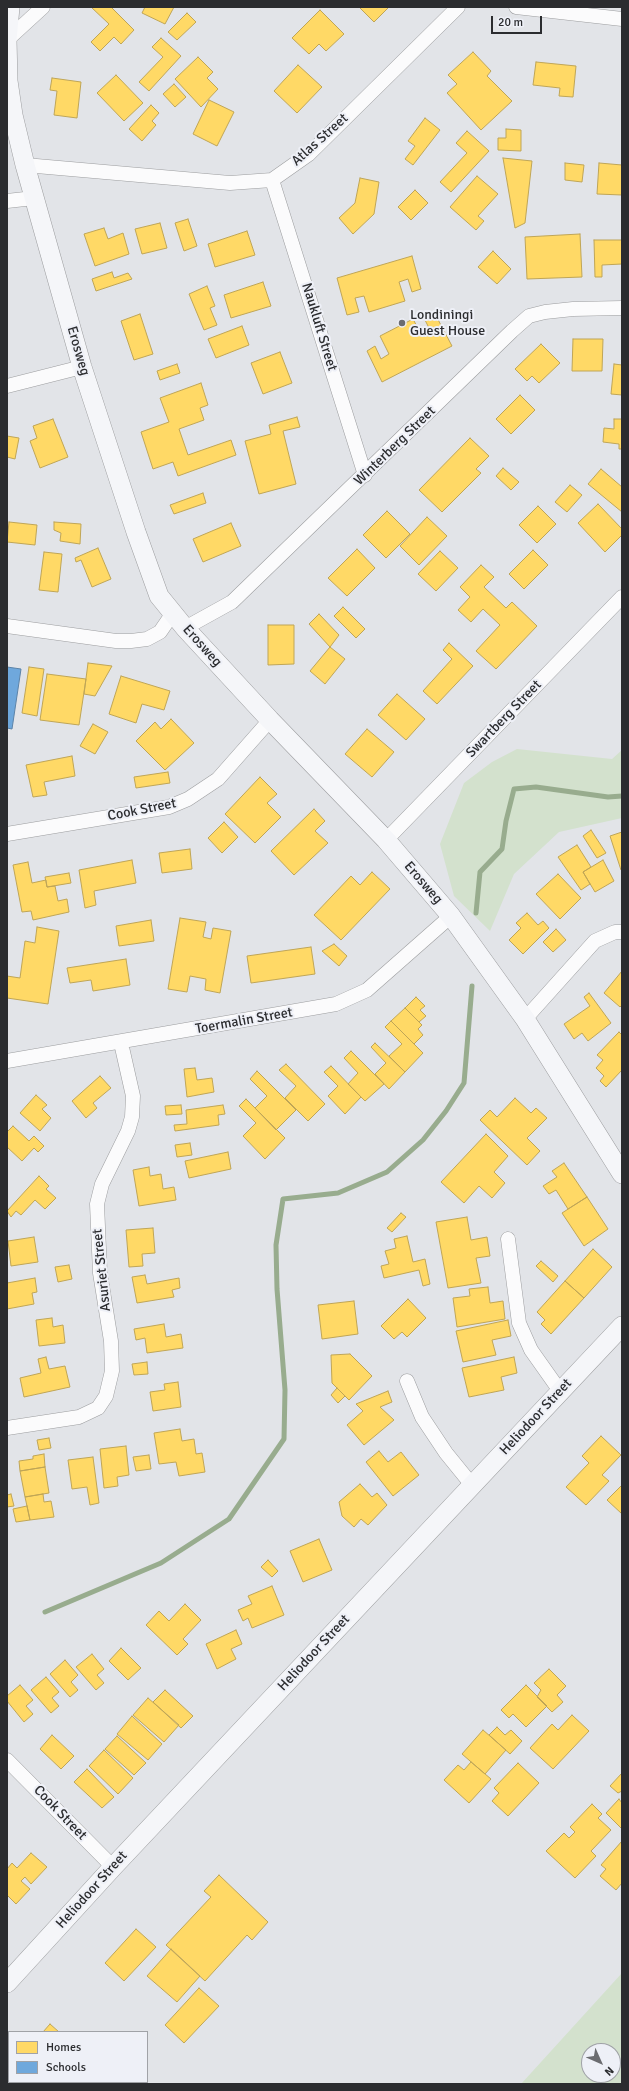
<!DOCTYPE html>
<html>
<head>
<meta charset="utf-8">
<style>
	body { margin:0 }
	#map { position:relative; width:629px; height:2091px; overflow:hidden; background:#e2e4e8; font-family:Signika,sans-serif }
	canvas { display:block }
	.frame { position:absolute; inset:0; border:8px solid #2b2c2f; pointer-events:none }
	.legend { position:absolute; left:8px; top:2031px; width:140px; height:52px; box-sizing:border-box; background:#eef0f7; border:1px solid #a0a2a7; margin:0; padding:5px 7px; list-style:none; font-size:12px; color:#2b2c2f }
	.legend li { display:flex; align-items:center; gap:8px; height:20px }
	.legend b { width:20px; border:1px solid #a0a2a7 }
	.north { position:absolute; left:581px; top:2043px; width:40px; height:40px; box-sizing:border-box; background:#eef0f7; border:1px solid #a0a2a7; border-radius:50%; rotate:135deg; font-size:11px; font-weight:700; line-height:16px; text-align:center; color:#2b2c2f }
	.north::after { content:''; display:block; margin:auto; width:14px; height:18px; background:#6b6c70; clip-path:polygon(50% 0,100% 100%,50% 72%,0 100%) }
	.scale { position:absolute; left:491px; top:16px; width:51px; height:18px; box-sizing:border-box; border:2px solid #2b2c2f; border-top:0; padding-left:5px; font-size:12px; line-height:14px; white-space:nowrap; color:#2b2c2f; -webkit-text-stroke:3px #eef0f7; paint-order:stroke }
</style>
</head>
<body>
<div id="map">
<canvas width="629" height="2091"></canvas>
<div class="frame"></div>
<ul class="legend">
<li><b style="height:11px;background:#ffd966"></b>Homes</li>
<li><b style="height:11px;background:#6fa8dc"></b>Schools</li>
</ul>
<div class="north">N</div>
<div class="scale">20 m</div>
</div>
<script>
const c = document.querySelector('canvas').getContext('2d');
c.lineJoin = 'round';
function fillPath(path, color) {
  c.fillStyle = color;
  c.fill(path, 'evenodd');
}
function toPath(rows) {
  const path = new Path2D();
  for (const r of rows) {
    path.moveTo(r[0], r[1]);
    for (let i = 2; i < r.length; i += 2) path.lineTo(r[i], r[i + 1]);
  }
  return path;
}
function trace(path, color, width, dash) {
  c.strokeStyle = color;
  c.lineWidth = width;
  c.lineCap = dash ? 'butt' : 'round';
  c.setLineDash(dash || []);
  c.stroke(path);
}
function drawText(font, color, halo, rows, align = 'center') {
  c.font = font + ' Signika,sans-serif';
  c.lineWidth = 4;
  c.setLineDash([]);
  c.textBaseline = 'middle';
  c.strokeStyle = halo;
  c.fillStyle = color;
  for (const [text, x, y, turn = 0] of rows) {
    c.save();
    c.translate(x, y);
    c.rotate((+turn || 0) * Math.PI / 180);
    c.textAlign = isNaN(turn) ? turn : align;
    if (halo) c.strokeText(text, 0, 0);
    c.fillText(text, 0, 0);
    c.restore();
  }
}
const green = toPath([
	[517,749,612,759,622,750,622,818,559,832,514,874,490,931,454,896,440,844,464,783,492,762],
	[622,1973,622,2084,521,2084],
	[589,2051,613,2051,613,2075,589,2075]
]);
const homes = toPath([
	[91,7,111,7,134,30,121,44,114,37,100,51,91,42,109,24,91,7],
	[145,7,174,7,165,24,142,13,145,7],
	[359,7,389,7,374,22,359,7],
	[320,10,344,34,326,51,319,44,309,54,292,38,320,10],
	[187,13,196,22,177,40,168,32,187,13],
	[161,38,181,56,149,91,139,82,163,57,152,47,161,38],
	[473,52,491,71,487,76,512,101,481,130,447,93,457,84,448,75,473,52],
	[198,57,213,72,207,78,218,89,201,107,175,79,198,57],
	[536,62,576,66,573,97,559,96,560,88,533,85,536,62],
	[298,65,322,87,297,113,274,91,298,65],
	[116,75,143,103,124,121,97,93,116,75],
	[52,78,81,82,77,118,54,115,57,91,50,90,52,78],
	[174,84,186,97,175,107,163,94,174,84],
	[209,100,234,112,217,146,193,134,209,100],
	[151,105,159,113,152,121,156,125,142,141,129,129,151,105],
	[425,118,440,130,413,165,405,159,415,146,408,141,425,118],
	[506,129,521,130,521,151,498,150,498,138,506,138,506,129],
	[467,131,489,151,451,192,440,182,467,153,456,143,467,131],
	[503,158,532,161,525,223,515,228,503,158],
	[565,163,584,165,582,182,565,180,565,163],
	[599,163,622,165,622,195,597,194,599,163],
	[477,176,498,194,478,216,484,221,476,230,450,207,477,176],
	[360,178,379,182,374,214,353,234,339,218,355,203,360,178],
	[415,190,428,203,411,220,398,207,415,190],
	[188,219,197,246,184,251,175,223,188,219],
	[160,223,167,248,142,254,135,229,160,223],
	[104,228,108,239,123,233,129,254,95,266,84,234,104,228],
	[247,231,255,255,215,267,208,244,247,231],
	[580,234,582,277,527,279,525,237,580,234],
	[594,240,622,240,622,264,602,265,602,277,595,277,594,240],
	[493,251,511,269,497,284,478,267,493,251],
	[412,256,421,289,412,292,408,279,399,282,405,301,369,312,364,296,355,298,359,312,347,315,337,278,412,256],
	[112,272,114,278,128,273,132,279,96,291,92,279,112,272],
	[263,282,271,306,231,318,224,295,263,282],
	[207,286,215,306,210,308,217,325,204,330,189,294,207,286],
	[434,312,452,346,382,382,367,351,375,346,381,359,389,354,380,336,413,319,421,334,430,330,424,318,434,312],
	[140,314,153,354,134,360,121,321,140,314],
	[242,326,249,345,216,358,208,339,242,326],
	[573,339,603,339,602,371,572,371,573,339],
	[541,344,560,363,539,383,532,376,527,381,515,369,541,344],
	[280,352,292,383,263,394,251,363,280,352],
	[177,364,180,373,160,380,157,371,177,364],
	[614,364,622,365,622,395,611,394,614,364],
	[201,383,208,405,200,408,204,420,179,429,188,455,231,440,236,455,178,476,173,462,153,469,141,432,169,422,160,398,201,383],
	[520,395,535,410,511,434,496,419,520,395],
	[297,417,300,427,283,431,296,484,259,494,245,441,271,434,269,425,297,417],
	[53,419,68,457,40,468,30,441,37,438,33,426,53,419],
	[614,419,622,419,622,449,619,449,619,444,603,442,604,428,614,429,614,419],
	[7,436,19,438,15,459,7,457,7,436],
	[470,438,489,456,476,469,481,473,442,512,419,490,470,438],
	[503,468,519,482,511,490,496,476,503,468],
	[601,469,622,487,622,512,588,484,601,469],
	[570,485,582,495,567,512,555,502,570,485],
	[203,493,206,503,174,514,170,505,203,493],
	[598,504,622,529,622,535,605,552,578,523,598,504],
	[538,506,556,524,537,543,519,525,538,506],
	[387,511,410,534,386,558,363,535,387,511],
	[427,517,447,536,419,565,400,546,427,517],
	[9,522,37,525,35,545,7,542,9,522],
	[54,522,81,524,80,544,60,541,61,533,54,530,54,522],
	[231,523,241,546,203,562,193,539,231,523],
	[98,548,111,579,92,587,81,560,76,562,75,558,98,548],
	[357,549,375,568,347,596,328,578,357,549],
	[533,550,548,565,524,589,509,574,533,550],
	[440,551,458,568,436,591,418,574,440,551],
	[44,552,62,554,58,592,39,590,44,552],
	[481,565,494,577,484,587,506,608,512,602,537,626,496,669,476,651,500,625,483,609,471,622,458,610,470,597,460,587,481,565],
	[343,607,365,629,356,638,334,616,343,607],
	[319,614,339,635,330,647,309,624,319,614],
	[268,625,294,625,294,664,268,665,268,625],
	[449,643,473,666,437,704,423,691,452,659,443,650,449,643],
	[330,647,345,659,325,684,310,671,330,647],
	[88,663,112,666,95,696,84,694,88,663],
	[29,667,44,669,37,716,22,713,29,667],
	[47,674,86,679,79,725,40,720,47,674],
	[121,676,170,691,164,710,142,704,136,723,109,714,121,676],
	[397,694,425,719,406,740,378,715,397,694],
	[171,719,194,743,165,770,136,741,155,722,161,729,171,719],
	[93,724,108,732,95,754,80,746,93,724],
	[367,729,394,752,372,777,345,754,367,729],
	[72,756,75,776,44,782,47,795,33,797,26,765,72,756],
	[168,772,170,783,136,788,134,777,168,772],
	[260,777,277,794,267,803,281,817,255,843,225,814,260,777],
	[314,809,325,821,315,831,328,843,294,875,271,851,314,809],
	[224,822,238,837,222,853,208,838,224,822],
	[591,830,606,853,597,858,583,836,591,830],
	[622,832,622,869,621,870,610,836,622,832],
	[577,845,591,867,583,872,590,884,581,890,558,857,577,845],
	[190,849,192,869,162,873,159,853,190,849],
	[132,860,136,883,94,891,96,905,85,908,79,870,132,860],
	[603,860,614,881,595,892,583,872,603,860],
	[28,862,32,883,46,880,47,887,55,886,58,901,67,899,69,912,33,920,31,911,22,912,13,865,28,862],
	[372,872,390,889,341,940,314,915,351,876,360,885,372,872],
	[69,873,71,883,47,887,45,877,69,873],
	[558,874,581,898,560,919,536,894,558,874],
	[527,913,538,925,543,921,549,928,523,954,509,940,521,928,516,923,527,913],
	[180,918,206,922,203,937,211,939,213,928,231,931,220,993,205,990,206,979,190,976,187,992,168,989,180,918],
	[151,920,154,941,119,946,116,926,151,920],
	[37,927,59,931,48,1004,7,998,7,976,20,978,25,941,35,943,37,927],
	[556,929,566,940,553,952,543,942,556,929],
	[334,944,347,956,339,966,322,951,334,944],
	[311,947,315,974,251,983,247,956,311,947],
	[126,959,130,985,93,991,91,980,70,983,67,968,126,959],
	[622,971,622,1005,620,1007,604,993,622,971],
	[589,993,611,1023,588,1041,582,1033,574,1039,564,1024,590,1006,584,997,589,993],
	[416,997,425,1006,420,1010,426,1016,419,1022,405,1008,416,997],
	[405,1008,422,1025,418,1029,423,1035,414,1044,391,1021,405,1008],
	[391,1021,423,1053,405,1072,389,1056,402,1044,385,1027,391,1021],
	[619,1032,622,1035,622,1070,606,1087,600,1081,604,1076,596,1068,603,1060,597,1055,619,1032],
	[375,1043,405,1072,389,1089,375,1074,386,1063,371,1047,375,1043],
	[351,1051,384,1084,365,1101,348,1084,358,1073,344,1058,351,1051],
	[286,1064,325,1104,308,1121,285,1098,296,1086,279,1070,286,1064],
	[331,1066,361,1097,345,1114,328,1096,338,1086,324,1072,331,1066],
	[195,1068,197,1080,212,1078,214,1092,187,1097,184,1069,195,1068],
	[257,1071,296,1110,276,1130,255,1108,267,1096,250,1079,257,1071],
	[100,1076,111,1088,93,1103,97,1108,86,1118,72,1101,100,1076],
	[36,1095,47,1105,42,1109,51,1118,40,1131,20,1113,36,1095],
	[515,1098,531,1113,536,1108,547,1118,527,1138,540,1151,527,1165,480,1120,490,1110,497,1117,515,1098],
	[246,1099,285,1138,265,1159,243,1136,256,1123,239,1106,246,1099],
	[181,1105,182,1114,166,1115,165,1106,181,1105],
	[223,1105,225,1114,218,1115,219,1125,175,1131,174,1125,187,1124,186,1110,223,1105],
	[13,1126,29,1141,34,1136,44,1146,38,1152,34,1148,22,1161,7,1147,7,1132,13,1126],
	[486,1134,508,1156,494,1172,505,1183,492,1198,479,1186,464,1203,441,1182,486,1134],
	[190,1143,192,1155,177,1157,175,1145,190,1143],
	[228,1152,231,1169,189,1178,185,1161,228,1152],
	[564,1163,587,1197,568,1209,556,1190,549,1194,543,1186,557,1177,552,1171,564,1163],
	[149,1167,150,1176,161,1174,163,1189,174,1187,176,1200,139,1206,133,1170,149,1167],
	[39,1176,49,1186,46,1189,56,1198,45,1209,35,1200,21,1215,16,1211,11,1217,7,1211,39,1176],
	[587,1197,608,1229,584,1246,562,1213,587,1197],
	[401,1213,406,1217,392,1232,387,1228,401,1213],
	[467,1217,471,1240,487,1237,490,1256,476,1258,481,1283,448,1288,436,1222,467,1217],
	[153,1228,155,1253,142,1254,143,1266,129,1267,126,1230,153,1228],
	[407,1236,413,1262,425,1259,430,1284,423,1286,419,1270,384,1278,381,1266,389,1264,385,1251,396,1248,394,1239,407,1236],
	[34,1237,38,1262,11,1266,8,1241,34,1237],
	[593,1249,612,1267,584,1298,565,1281,593,1249],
	[541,1261,558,1276,553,1282,536,1266,541,1261],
	[69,1265,72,1279,58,1282,55,1267,69,1265],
	[145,1275,147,1284,179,1278,180,1288,172,1290,174,1297,137,1303,132,1277,145,1275],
	[35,1278,37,1292,32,1293,34,1304,7,1309,7,1283,35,1278],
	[565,1281,584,1298,551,1334,541,1324,545,1320,537,1312,565,1281],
	[488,1287,490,1303,503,1301,505,1319,457,1327,453,1298,470,1296,469,1289,488,1287],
	[408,1299,426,1318,407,1337,402,1332,394,1339,381,1326,408,1299],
	[354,1301,358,1334,322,1339,318,1305,354,1301],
	[52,1318,53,1327,63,1325,65,1343,39,1346,36,1320,52,1318],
	[508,1320,511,1336,492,1340,496,1355,463,1362,456,1331,508,1320],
	[164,1324,166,1337,181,1334,183,1348,147,1353,145,1338,136,1340,134,1329,164,1324],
	[350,1354,372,1376,349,1400,332,1383,331,1355,350,1354],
	[46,1357,49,1369,65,1366,70,1387,24,1397,20,1378,41,1373,38,1359,46,1357],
	[514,1357,517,1373,501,1377,504,1390,469,1397,462,1368,514,1357],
	[147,1362,148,1374,134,1375,132,1364,147,1362],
	[178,1382,181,1407,153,1411,150,1392,165,1390,164,1384,178,1382],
	[337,1388,345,1396,338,1403,331,1395,337,1388],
	[388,1391,392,1402,380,1407,394,1420,364,1445,347,1425,363,1411,356,1404,388,1391],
	[180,1429,182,1441,194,1439,196,1454,202,1453,205,1472,179,1476,176,1462,159,1464,154,1433,180,1429],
	[601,1436,621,1455,602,1475,609,1481,586,1505,566,1487,589,1463,582,1456,601,1436],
	[49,1438,51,1448,39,1450,37,1440,49,1438],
	[126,1446,129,1475,117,1477,118,1486,104,1488,100,1449,126,1446],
	[379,1451,388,1462,401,1452,419,1475,393,1496,366,1462,379,1451],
	[44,1454,45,1467,20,1471,19,1461,33,1459,33,1456,44,1454],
	[149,1455,151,1469,136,1471,133,1457,149,1455],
	[93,1457,99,1503,90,1505,87,1487,72,1489,68,1460,93,1457],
	[45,1467,49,1493,25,1497,20,1471,45,1467],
	[360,1484,372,1497,377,1493,387,1505,368,1525,361,1519,354,1527,342,1516,339,1502,360,1484],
	[622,1485,622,1514,607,1500,622,1485],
	[11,1494,14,1506,7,1507,7,1495,11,1494],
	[43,1494,44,1502,51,1501,54,1517,30,1520,25,1497,43,1494],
	[27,1506,30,1520,16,1522,13,1509,27,1506],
	[319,1539,332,1570,303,1582,290,1551,319,1539],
	[268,1560,278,1571,272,1577,261,1567,268,1560],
	[272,1586,284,1615,252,1628,248,1618,243,1621,238,1610,252,1604,248,1596,272,1586],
	[185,1604,201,1620,183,1639,188,1644,177,1655,146,1625,159,1611,169,1621,185,1604],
	[236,1630,242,1644,231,1649,236,1659,217,1669,206,1644,236,1630],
	[121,1648,141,1668,128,1680,109,1661,121,1648],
	[92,1654,104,1669,97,1675,104,1683,96,1690,76,1667,92,1654],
	[65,1660,78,1675,71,1682,78,1690,70,1697,50,1674,65,1660],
	[549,1669,566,1686,557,1695,563,1702,552,1712,537,1697,541,1690,534,1683,549,1669],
	[46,1677,59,1692,52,1698,59,1706,51,1713,31,1690,46,1677],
	[20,1685,33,1700,26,1706,33,1714,24,1722,7,1701,7,1696,20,1685],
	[526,1685,547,1706,526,1727,513,1714,509,1718,501,1710,526,1685],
	[165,1690,193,1716,181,1728,153,1702,165,1690],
	[148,1698,179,1725,164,1742,133,1715,148,1698],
	[572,1715,589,1731,553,1769,530,1748,552,1724,558,1730,572,1715],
	[132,1716,162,1744,148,1760,117,1734,132,1716],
	[497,1727,505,1735,511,1730,522,1741,510,1754,489,1735,497,1727],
	[483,1730,506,1750,485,1774,462,1754,483,1730],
	[52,1735,74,1756,61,1769,40,1749,52,1735],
	[117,1736,146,1763,134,1775,105,1749,117,1736],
	[104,1750,133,1778,118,1794,89,1766,104,1750],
	[471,1762,491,1779,469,1803,444,1780,458,1765,464,1770,471,1762],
	[518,1763,539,1783,508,1816,492,1801,499,1793,494,1788,518,1763],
	[87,1769,114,1797,102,1808,74,1782,87,1769],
	[622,1773,622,1791,618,1793,610,1786,622,1773],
	[619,1799,622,1803,622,1829,606,1813,619,1799],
	[592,1804,602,1814,598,1818,611,1830,591,1851,596,1856,575,1878,546,1851,564,1833,569,1838,575,1832,570,1827,592,1804],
	[622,1841,622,1883,616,1890,600,1876,606,1869,601,1865,622,1841],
	[31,1853,47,1867,31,1884,25,1877,21,1881,30,1889,16,1904,7,1895,7,1869,12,1863,17,1868,31,1853],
	[219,1875,268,1922,252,1940,247,1935,205,1981,166,1945,211,1897,204,1891,219,1875],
	[136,1929,156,1947,124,1981,105,1963,136,1929],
	[171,1949,200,1976,177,2002,147,1976,171,1949],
	[199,1988,219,2006,184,2043,165,2025,199,1988],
	[50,2024,59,2032,43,2032,50,2024],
	[65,2082,84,2082,86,2084,62,2084,65,2082]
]);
const schools = toPath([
	[7,667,21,669,12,729,7,728,7,667]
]);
const stream = toPath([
	[476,913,480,872,502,849,506,821,514,789,536,787,608,797,622,796],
	[45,1612,161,1563,229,1519,284,1439,285,1390,277,1289,276,1245,283,1199,338,1193,387,1172,423,1140,446,1111,464,1083,472,986]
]);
const street = toPath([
	[516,7,622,19],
	[7,40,43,7],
	[25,165,230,183,272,180,309,154,458,7],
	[272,180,365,475],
	[7,201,34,198],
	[7,386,82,367],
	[7,626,116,641,131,641,147,639,160,632,173,613],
	[185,628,232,602,512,331,529,316,545,312,573,309,622,308],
	[7,834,169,807,188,799,218,779,270,720],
	[386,840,622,597],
	[525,1019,595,941,615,932,622,932],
	[7,1061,336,1004,367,990,451,916],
	[508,1239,519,1323,531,1350,560,1391],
	[407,1381,422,1417,446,1453,472,1485],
	[7,1428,79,1417,98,1408,106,1396,112,1371,111,1341,100,1273,97,1204,102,1184,128,1131,132,1117,133,1096,121,1043],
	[7,1760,113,1867]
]);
const secondary = toPath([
	[10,7,7,40,8,81,13,115,25,165,82,367,136,532,159,596,185,628,270,720,386,840,451,916,525,1019,622,1174],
	[7,1983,113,1867,622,1326]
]);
const markers = [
	[402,323,4,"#6b6c70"]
];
const streetNames = [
	["Atlas Street",320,140,-42],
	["Naukluft Street",319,327,73],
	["Erosweg",78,351,74],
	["Winterberg Street",395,446,-44],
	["Erosweg",202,646,48],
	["Swartberg Street",504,719,-46],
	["Cook Street",142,810,-11],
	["Erosweg",423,883,49],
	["Toermalin Street",244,1021,-10],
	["Asuriet Street",102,1270,-96],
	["Heliodoor Street",536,1417,-47],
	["Heliodoor Street",314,1653,-47],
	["Cook Street",60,1813,46],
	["Heliodoor Street",92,1890,-48]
];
const poiNames = [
	["Londiningi",410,315],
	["Guest House",410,331]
];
fillPath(green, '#d3e1cd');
fillPath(homes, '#ffd966');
trace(homes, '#bfa556', 1);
fillPath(schools, '#6fa8dc');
trace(schools, '#5b83a8', 1);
trace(stream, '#98ac8e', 5);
trace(street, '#9c9d9f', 15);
trace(secondary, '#9c9d9f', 20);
trace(street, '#fbfbfc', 14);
trace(secondary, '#f5f6f9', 19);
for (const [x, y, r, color] of markers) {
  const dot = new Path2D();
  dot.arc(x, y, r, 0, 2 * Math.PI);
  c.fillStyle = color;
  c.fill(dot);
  trace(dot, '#eef0f7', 1.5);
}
drawText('14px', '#2b2c2f', '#eef0f7', streetNames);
drawText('14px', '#2b2c2f', '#eef0f7', poiNames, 'left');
</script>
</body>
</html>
